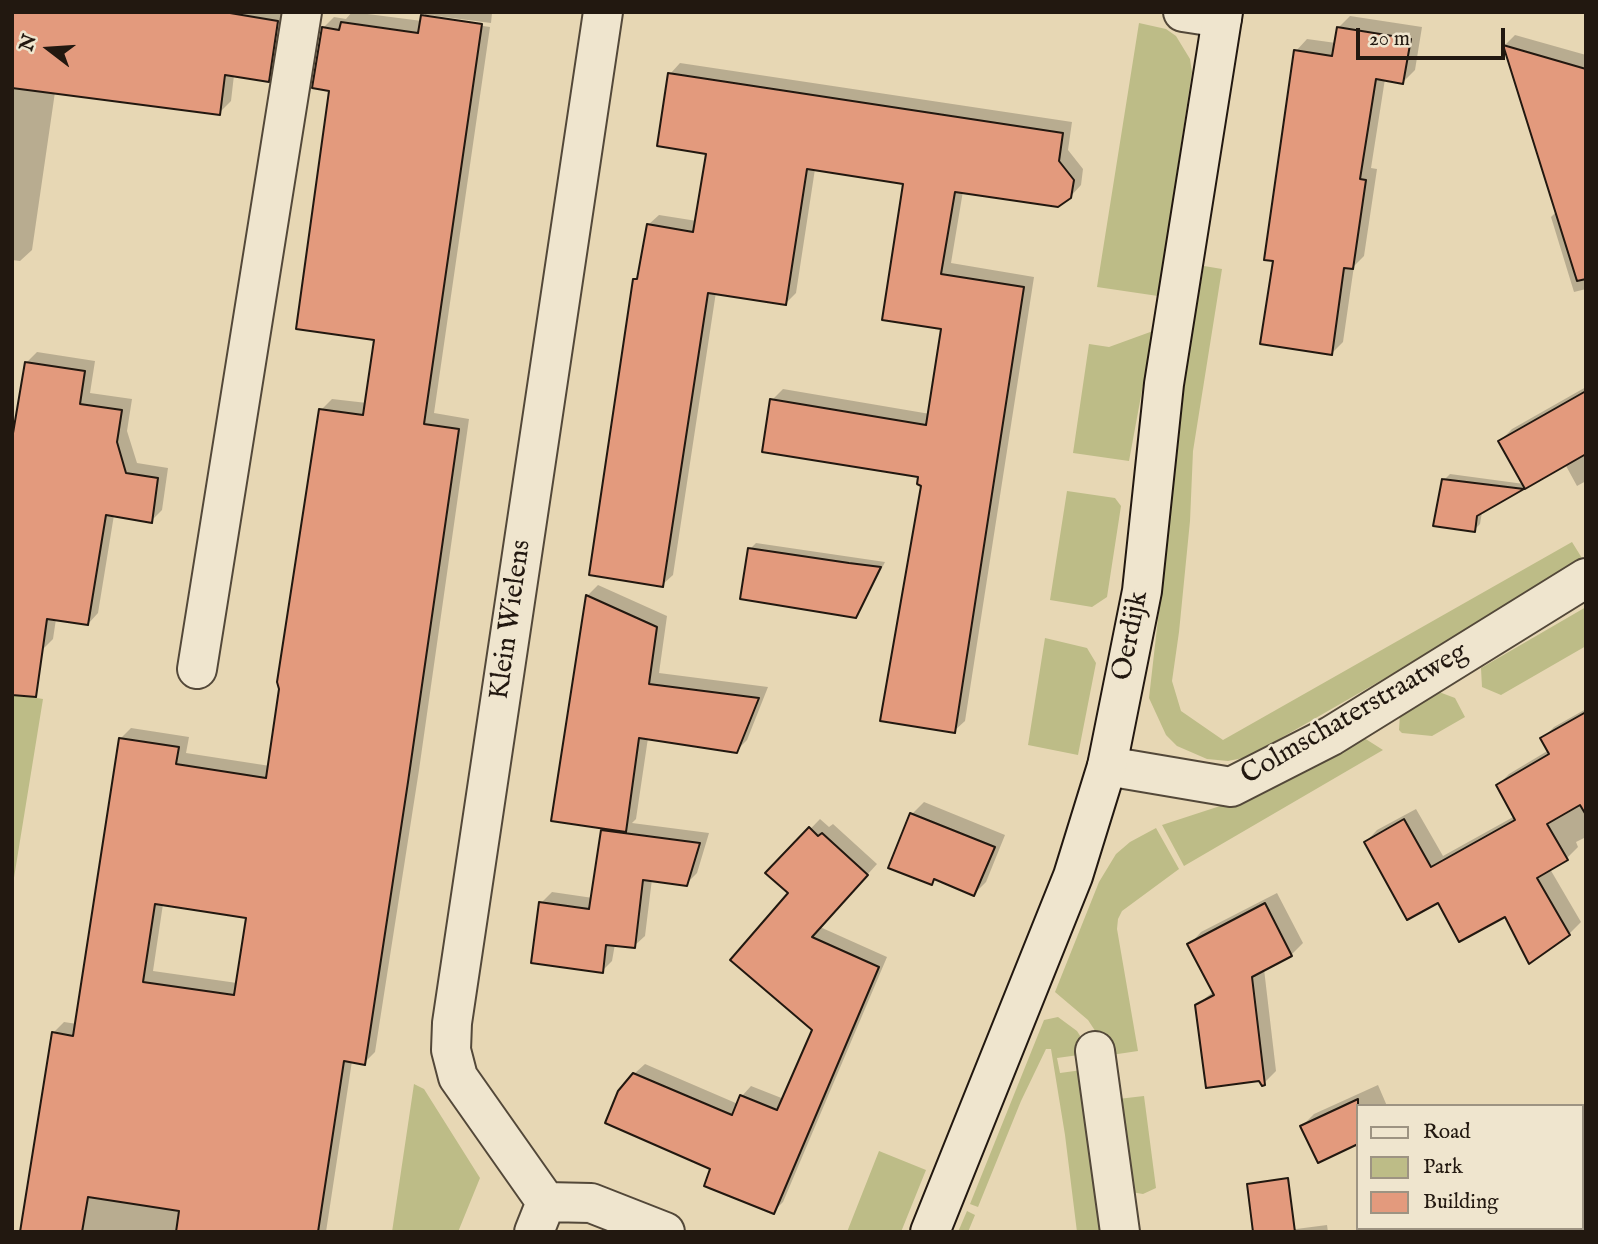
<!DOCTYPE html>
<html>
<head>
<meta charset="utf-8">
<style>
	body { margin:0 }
	#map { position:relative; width:1598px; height:1244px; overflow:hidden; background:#e7d7b4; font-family:"IM FELL English",serif }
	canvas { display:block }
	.frame { position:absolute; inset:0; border:14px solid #221810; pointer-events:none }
	.legend { position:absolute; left:1356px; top:1104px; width:228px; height:126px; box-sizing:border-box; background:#efe5ce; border:2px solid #9d9382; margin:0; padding:9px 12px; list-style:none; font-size:21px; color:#221810 }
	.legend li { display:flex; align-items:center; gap:14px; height:35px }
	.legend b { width:35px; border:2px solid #9d9382 }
	.north { position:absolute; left:14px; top:14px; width:70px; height:70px; -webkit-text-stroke:5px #efe5ce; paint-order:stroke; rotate:287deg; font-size:19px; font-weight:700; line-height:28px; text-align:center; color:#221810 }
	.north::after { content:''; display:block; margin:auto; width:24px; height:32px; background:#221810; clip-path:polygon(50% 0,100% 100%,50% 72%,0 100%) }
	.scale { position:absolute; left:1356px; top:28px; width:149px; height:32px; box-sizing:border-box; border:4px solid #221810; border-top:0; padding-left:9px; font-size:21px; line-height:24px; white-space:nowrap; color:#221810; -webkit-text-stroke:5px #efe5ce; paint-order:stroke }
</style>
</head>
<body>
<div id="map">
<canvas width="1598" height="1244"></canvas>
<div class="frame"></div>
<ul class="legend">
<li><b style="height:9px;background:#efe5ce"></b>Road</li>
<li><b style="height:19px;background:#bdbc87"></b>Park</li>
<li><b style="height:19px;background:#e39a7d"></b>Building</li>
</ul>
<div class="north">N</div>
<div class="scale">20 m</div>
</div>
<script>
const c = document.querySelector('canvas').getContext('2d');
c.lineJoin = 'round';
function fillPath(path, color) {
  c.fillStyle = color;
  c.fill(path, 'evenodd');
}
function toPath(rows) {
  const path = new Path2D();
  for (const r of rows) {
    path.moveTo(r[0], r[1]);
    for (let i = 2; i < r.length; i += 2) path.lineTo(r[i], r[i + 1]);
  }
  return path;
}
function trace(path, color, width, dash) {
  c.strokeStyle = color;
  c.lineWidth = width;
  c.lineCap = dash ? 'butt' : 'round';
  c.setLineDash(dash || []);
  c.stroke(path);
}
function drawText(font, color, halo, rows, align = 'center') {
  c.font = font + ' "IM FELL English",serif';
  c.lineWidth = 5;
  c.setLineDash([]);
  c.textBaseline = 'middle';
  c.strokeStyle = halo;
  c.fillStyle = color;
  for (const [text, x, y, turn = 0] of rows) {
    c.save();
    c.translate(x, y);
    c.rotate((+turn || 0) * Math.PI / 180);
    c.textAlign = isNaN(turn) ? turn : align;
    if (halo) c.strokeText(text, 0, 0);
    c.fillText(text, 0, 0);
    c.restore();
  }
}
const green = toPath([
	[1139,23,1166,29,1176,36,1190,59,1192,72,1158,296,1097,287],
	[1204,266,1222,269,1193,451,1190,521,1179,632,1172,681,1181,711,1223,740,1572,542,1585,563,1248,757,1228,761,1207,759,1177,746,1166,735,1149,698,1159,610,1172,444],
	[1153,331,1129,461,1073,453,1089,344,1109,347],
	[1067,491,1115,498,1121,506,1107,597,1092,607,1050,600],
	[1586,607,1586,646,1501,695,1482,687,1481,668],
	[1045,638,1087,648,1096,663,1078,755,1028,745],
	[1439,692,1455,698,1465,717,1432,736,1402,733,1399,730,1400,714],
	[12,694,43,699,12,890],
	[1361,736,1383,750,1184,866,1162,825,1266,791],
	[1156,828,1179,869,1122,911,1118,919,1117,929,1138,1051,1111,1055,1088,1020,1055,992,1099,882,1116,854,1130,842],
	[1058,1017,1077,1031,1084,1042,1086,1054,1057,1058,1060,1073,1082,1070,1104,1232,1077,1232,1065,1135,1051,1049,1046,1049,1021,1101,978,1207,970,1204,1044,1020],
	[414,1084,424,1089,480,1178,458,1232,392,1232],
	[1144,1096,1156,1188,1143,1194,1131,1192,1118,1099],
	[879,1151,926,1170,901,1232,847,1232],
	[967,1211,975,1215,968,1232,958,1232]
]);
const shadow = toPath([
	[12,12,288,12,280,68,268,80,234,75,231,101,219,113,55,92,32,250,20,261,12,260],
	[352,12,422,21,426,12,492,13,491,23,429,15,429,18,490,27,434,413,469,419,419,770,375,1052,364,1063,352,1061,326,1232,22,1232,53,1033,64,1022,77,1024,120,739,131,728,189,737,186,753,270,766,321,410,332,399,367,403,376,338,331,89,323,28,334,17,346,19],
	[163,904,248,917,237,983,153,971],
	[1350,16,1422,27,1415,70,1403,82,1385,79,1371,168,1377,169,1364,256,1354,266,1343,342,1331,354,1275,260,1296,51,1307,39,1336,43,1338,28],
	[1515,35,1586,55,1586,289,1574,292,1551,217,1557,211,1505,45],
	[680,63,1072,122,1068,150,1083,169,1081,185,1070,197,963,191,951,263,1034,277,965,721,954,731,923,485,920,475,772,400,783,389,930,414,943,328,905,182,815,169,796,293,785,304,716,292,673,575,662,585,634,280,640,274,648,225,659,215,697,221,709,152,670,74],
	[37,352,95,361,90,393,132,399,127,431,137,463,168,468,162,510,151,521,114,515,98,613,88,624,56,619,53,639,42,650,26,363],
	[1586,387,1586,481,1577,486,1565,464,1482,512,1480,524,1474,530,1444,480,1450,474,1524,484,1500,441,1512,429],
	[756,543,885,562,861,610,855,616,750,549],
	[598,585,667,616,659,673,768,687,747,740,736,751,648,738,636,819,632,823,709,833,697,873,686,884,652,879,645,936,634,946,615,944,612,961,602,971,541,903,552,892,593,898,602,831,606,827,553,820,588,595],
	[1586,709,1586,837,1576,842,1578,847,1567,858,1550,869,1581,922,1569,934,1505,915,1438,901,1366,842,1377,830,1416,809,1443,856,1515,816,1498,785,1509,774,1549,750,1542,739,1554,727],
	[924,802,1005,835,986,882,974,894,936,879,931,883,912,814],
	[820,819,829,827,833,824,877,864,820,927,887,957,783,1202,773,1212,713,1168,634,1074,645,1064,738,1104,742,1096,751,1086,784,1099,815,1030,791,893,768,873],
	[1277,893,1303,943,1291,955,1264,969,1276,1071,1264,1083,1197,1005,1214,991,1190,944,1201,932],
	[1378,1085,1387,1106,1358,1106,1358,1142,1318,1160,1302,1126,1314,1114],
	[1586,1159,1586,1232,1575,1232,1575,1228,1582,1228,1582,1162],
	[1327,1225,1328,1232,1273,1232]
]);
const building = toPath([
	[12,12,224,12,278,21,269,82,225,75,220,115,12,88,12,12],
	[421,15,482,24,424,424,459,429,408,782,365,1065,344,1061,318,1232,176,1232,179,1211,88,1197,82,1232,20,1232,52,1032,73,1036,119,738,179,747,176,764,266,778,279,689,277,682,319,409,363,415,374,340,296,329,329,91,312,88,322,27,339,30,341,22,418,33,421,15],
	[155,904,246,918,234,995,143,982,155,904],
	[1337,27,1411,39,1403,84,1376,79,1360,179,1366,180,1353,269,1344,268,1332,355,1260,344,1273,261,1264,260,1294,50,1332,56,1337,27],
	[1503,45,1586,69,1586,279,1577,281,1503,45],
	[668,73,1063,133,1059,161,1074,180,1071,198,1058,207,955,192,941,274,1024,287,955,733,880,721,921,486,917,484,918,477,762,452,770,399,926,425,941,329,882,320,903,184,807,169,786,305,708,293,663,587,589,575,633,279,637,279,647,224,693,232,706,154,657,146,668,73],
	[25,362,85,371,80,404,122,410,117,442,126,473,158,478,152,523,106,515,88,625,47,619,36,697,12,695,12,439,25,362],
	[1586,391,1586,454,1525,489,1498,441,1586,391],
	[1442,479,1524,489,1477,516,1475,532,1433,526,1442,479],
	[748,548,849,563,881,567,856,618,740,599,748,548],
	[586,595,657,627,649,684,759,698,737,753,639,738,626,832,551,821,586,595],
	[1586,712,1586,815,1580,805,1547,824,1568,860,1537,878,1570,935,1529,964,1505,917,1459,942,1438,903,1407,920,1364,842,1404,819,1431,867,1515,820,1496,785,1549,754,1540,738,1586,712],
	[910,813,995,847,974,896,934,879,932,885,888,868,910,813],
	[809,827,818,836,822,833,868,875,812,937,879,967,774,1214,704,1186,710,1169,605,1123,618,1091,633,1073,732,1115,740,1095,777,1110,812,1030,730,960,788,893,765,873,809,827],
	[601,830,700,843,687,886,643,880,635,948,606,945,603,973,531,963,539,902,589,909,601,830],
	[1265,903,1292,956,1252,977,1265,1085,1262,1086,1259,1081,1206,1088,1195,1005,1214,995,1187,944,1265,903],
	[1358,1099,1358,1144,1318,1163,1300,1126,1358,1099],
	[1288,1178,1295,1232,1253,1232,1247,1184,1288,1178]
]);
const street = toPath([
	[1183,12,1222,18],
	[197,669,302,12],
	[1107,766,1231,787,1331,736,1586,578],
	[1095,1051,1120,1232],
	[546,1202,458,1077,451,1050,452,1023,603,12],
	[546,1202,591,1203,665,1232],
	[534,1232,546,1202]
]);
const secondary = toPath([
	[930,1232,1073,876,1107,766,1142,591,1164,384,1223,12]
]);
const streetNames = [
	["Klein Wielens",512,620,-82],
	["Oerdijk",1132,636,-79],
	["Colmschaterstraatweg",1355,715,-30]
];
fillPath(green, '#bdbc87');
fillPath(shadow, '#0003');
fillPath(building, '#e39a7d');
trace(building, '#221810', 2);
trace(street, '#534839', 42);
trace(secondary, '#221810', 42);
trace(street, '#efe5ce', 38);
trace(secondary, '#efe5ce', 38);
drawText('28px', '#221810', '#efe5ce', streetNames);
</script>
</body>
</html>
